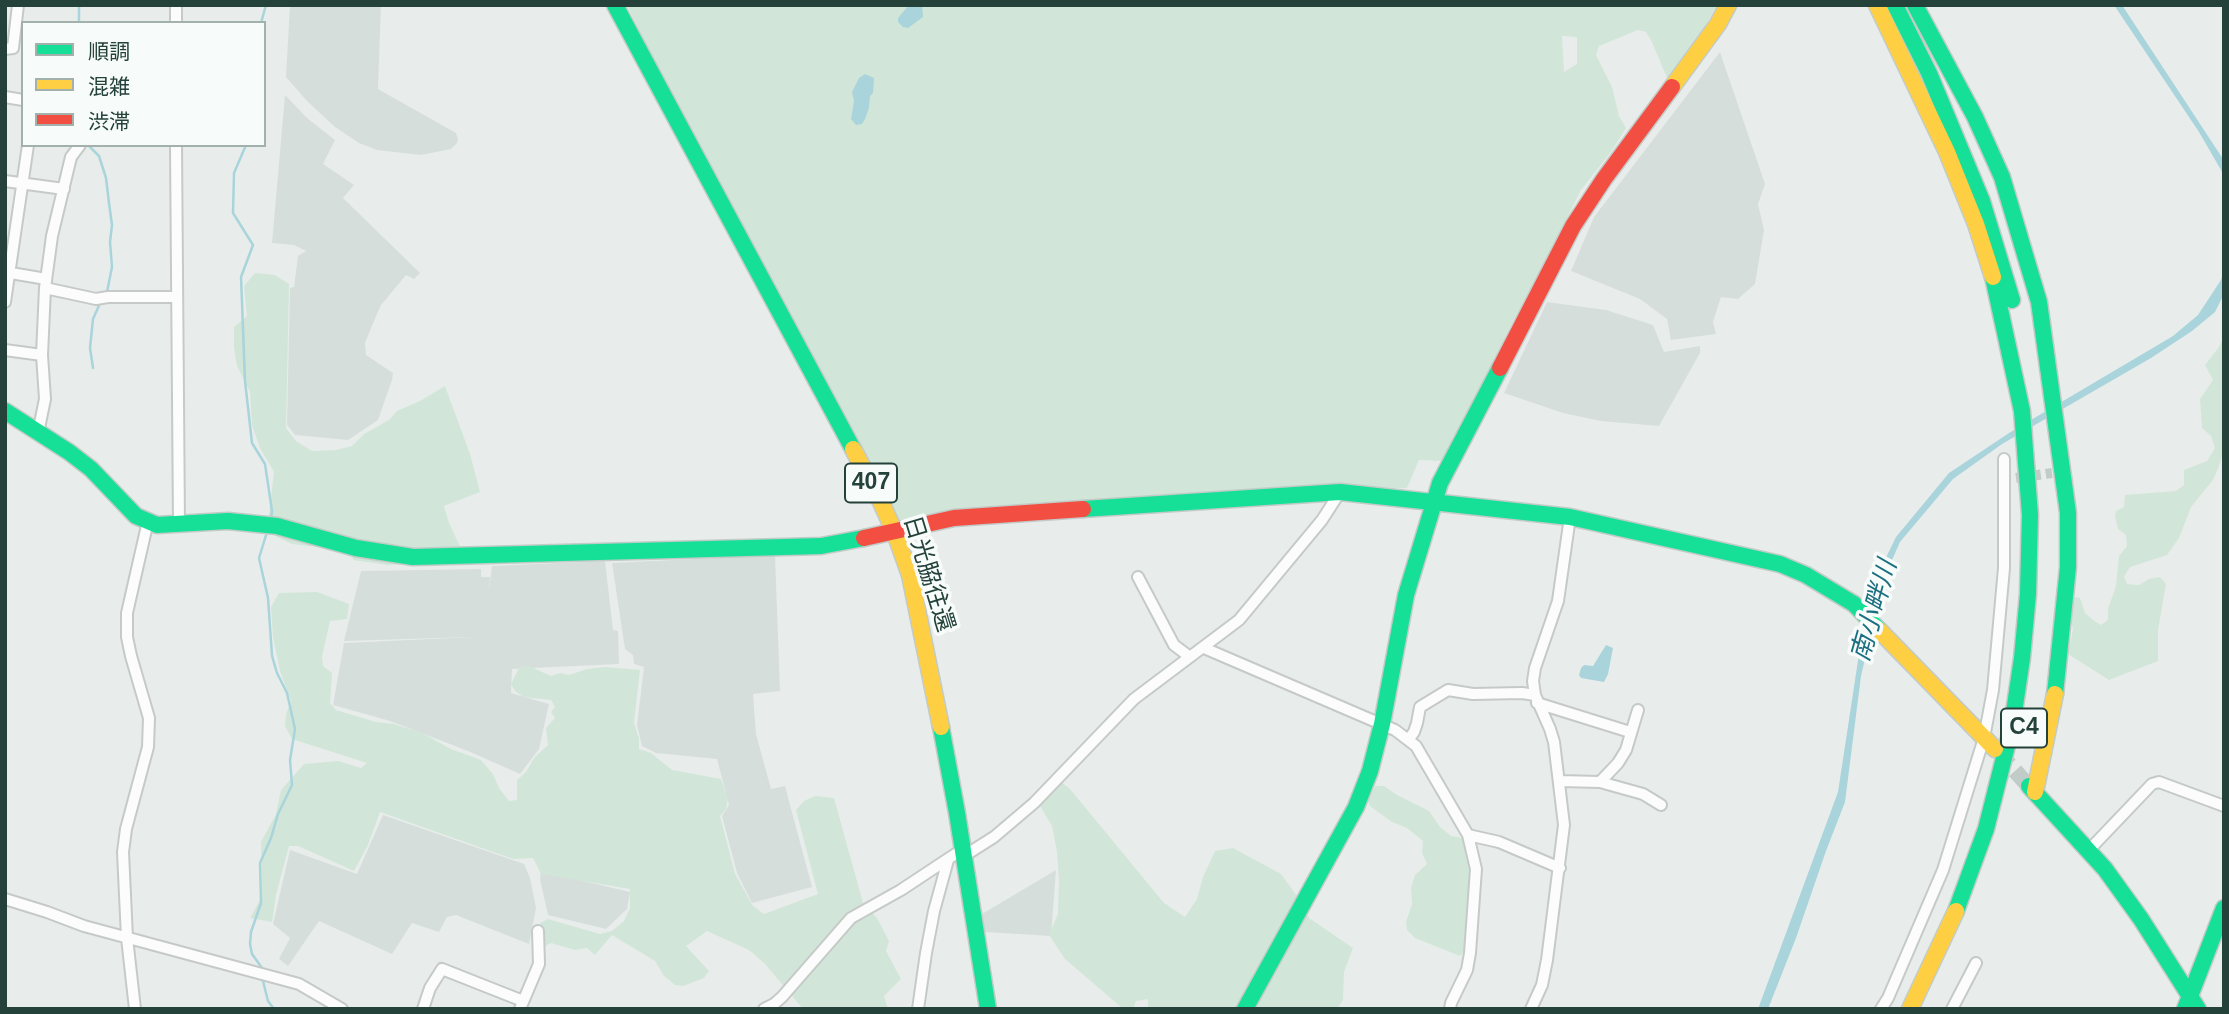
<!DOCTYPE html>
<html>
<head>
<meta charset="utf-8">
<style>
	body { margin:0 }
	#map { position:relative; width:2229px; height:1014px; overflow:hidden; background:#e8edeb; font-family:Helvetica,"Noto Sans JP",sans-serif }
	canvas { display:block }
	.frame { position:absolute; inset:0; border:7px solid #24423a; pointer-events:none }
	.legend { position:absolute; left:21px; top:21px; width:245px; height:126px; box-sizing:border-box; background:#f7fbf9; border:2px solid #a3b1ad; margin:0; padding:9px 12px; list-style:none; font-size:21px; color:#24423a }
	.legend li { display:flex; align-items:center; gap:14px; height:35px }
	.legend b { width:35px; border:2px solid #a3b1ad }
</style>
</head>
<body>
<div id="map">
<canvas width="2229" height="1014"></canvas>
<div class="frame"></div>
<ul class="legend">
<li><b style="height:9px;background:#16e098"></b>順調</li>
<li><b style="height:9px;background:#ffcf43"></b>混雑</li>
<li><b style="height:9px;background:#f24e42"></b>渋滞</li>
</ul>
</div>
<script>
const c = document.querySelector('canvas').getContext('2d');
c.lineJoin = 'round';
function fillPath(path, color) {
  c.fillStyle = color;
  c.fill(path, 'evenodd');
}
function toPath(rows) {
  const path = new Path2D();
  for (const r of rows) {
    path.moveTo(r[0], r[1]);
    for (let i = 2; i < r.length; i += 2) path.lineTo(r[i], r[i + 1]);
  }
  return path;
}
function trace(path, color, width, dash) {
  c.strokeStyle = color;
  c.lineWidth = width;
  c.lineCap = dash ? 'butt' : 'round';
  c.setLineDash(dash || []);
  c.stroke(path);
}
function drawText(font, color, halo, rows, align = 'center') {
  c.font = font + ' Helvetica,"Noto Sans JP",sans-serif';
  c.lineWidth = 7;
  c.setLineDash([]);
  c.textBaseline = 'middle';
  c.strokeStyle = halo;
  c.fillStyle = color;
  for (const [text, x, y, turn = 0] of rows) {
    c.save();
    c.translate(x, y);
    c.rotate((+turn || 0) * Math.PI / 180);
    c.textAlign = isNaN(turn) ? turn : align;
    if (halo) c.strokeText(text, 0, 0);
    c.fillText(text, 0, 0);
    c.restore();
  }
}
const built = toPath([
	[290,5,381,5,378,89,456,133,458,139,457,143,451,149,421,155,377,150,359,143,335,127,307,101,286,77],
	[1720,52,1765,184,1758,204,1764,230,1755,284,1738,299,1721,297,1713,322,1716,334,1671,340,1667,319,1640,299,1571,271,1594,217],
	[285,95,307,118,335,140,323,164,354,185,343,198,420,273,414,279,406,275,381,305,374,321,365,343,366,355,393,373,392,380,378,420,348,440,295,435,287,425,290,288,294,287,298,256,306,251,294,245,272,243],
	[1547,302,1606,310,1653,325,1664,352,1700,346,1700,353,1659,426,1601,421,1563,413,1504,393],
	[775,555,780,691,753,694,756,734,771,789,785,786,812,887,752,903,737,873,722,816,729,805,717,759,656,753,642,746,637,725,644,667,634,664,633,655,625,649,612,563],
	[605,561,613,630,618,631,619,664,512,669,511,693,549,704,539,749,520,774,468,751,390,721,333,705,344,643,473,637,344,641,361,571,481,569,481,577,490,577,489,591,492,566],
	[383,815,524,864,530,878,536,908,529,944,456,915,447,917,439,932,412,923,392,954,319,921,288,966,279,959,290,938,273,924,290,850,357,874],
	[1056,870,1051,936,985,932,982,914],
	[541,871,630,892,627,909,606,929,548,915,540,879]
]);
const green = toPath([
	[627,5,1717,5,1691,52,1667,78,1652,42,1646,32,1638,30,1599,46,1596,55,1612,87,1619,116,1626,128,1611,152,1581,190,1535,282,1510,327,1444,461,1419,460,1407,488,1050,504,899,522,874,478,863,448,663,80],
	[1562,36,1577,37,1577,64,1564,72],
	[255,273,275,275,289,284,286,428,296,441,312,451,336,450,352,446,364,434,389,420,397,411,420,401,445,386,470,454,480,492,444,506,449,523,464,555,422,563,388,565,353,560,351,551,292,544,267,532,274,472,260,448,252,425,250,392,237,366,234,348,234,327,247,316,244,286],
	[2224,336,2224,425,2222,456,2219,466,2213,480,2191,507,2179,538,2167,555,2130,567,2124,577,2127,584,2139,585,2149,579,2160,577,2166,584,2158,630,2158,661,2109,680,2068,654,2073,629,2070,619,2072,606,2075,597,2080,598,2085,613,2093,620,2101,625,2108,620,2108,609,2116,586,2119,556,2127,546,2126,535,2118,529,2115,516,2116,511,2124,507,2125,495,2176,491,2184,485,2184,470,2207,461,2215,448,2211,436,2202,428,2200,399,2213,380,2205,365,2219,347],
	[317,592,349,604,347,619,330,621,322,657,323,666,332,673,330,703,336,710,376,722,394,724,422,733,451,749,481,760,493,774,499,788,509,801,517,800,517,780,526,772,534,758,548,745,546,728,555,718,551,712,555,707,551,700,523,697,515,691,511,684,519,668,529,666,551,676,560,673,569,675,587,669,605,667,640,670,634,722,639,739,639,749,651,753,672,770,721,779,728,799,726,809,720,816,735,874,753,906,764,914,818,894,796,810,804,801,815,796,834,798,863,903,877,918,889,941,886,951,901,979,884,996,888,1009,803,1009,765,964,749,950,707,931,686,946,709,971,704,978,683,986,675,985,664,976,655,961,612,935,595,955,587,948,575,950,551,943,545,946,542,941,540,923,548,919,600,934,612,931,624,921,630,908,630,889,541,874,533,858,513,859,380,812,368,845,354,871,298,846,289,846,276,895,272,922,250,918,260,900,262,887,261,842,276,814,281,790,304,764,338,761,361,768,367,763,292,739,285,726,286,714,291,701,280,671,273,637,271,607,279,593],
	[1060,781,1070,789,1164,903,1185,917,1197,899,1203,877,1215,851,1233,848,1281,874,1297,896,1309,918,1353,948,1344,972,1343,1000,1337,1009,1148,1009,1148,999,1136,1001,1133,1009,1121,1009,1121,1007,1065,959,1049,935,1058,914,1059,880,1057,852,1052,826,1039,804],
	[1375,786,1384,786,1397,795,1429,811,1440,827,1451,836,1462,838,1468,851,1470,871,1466,934,1467,948,1460,956,1415,938,1407,930,1406,922,1412,904,1411,888,1415,875,1427,864,1422,853,1423,841,1407,828,1392,822,1370,806,1368,801]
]);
const water = toPath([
	[909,5,922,5,923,17,908,28,903,27,898,22,898,18],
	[2114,5,2122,5,2223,159,2224,177,2221,170,2199,132],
	[865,74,874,78,873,93,870,96,869,108,865,119,862,124,856,125,851,119,854,101,852,92,859,78],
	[2224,271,2224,294,2215,312,2192,331,2151,358,2002,444,1953,479,1900,542,1884,578,1861,676,1845,802,1826,851,1796,938,1768,1009,1758,1009,1838,792,1859,654,1880,570,1896,537,1949,473,2009,433,2173,336,2198,315,2221,280],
	[1606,645,1613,648,1608,674,1604,682,1581,678,1579,675,1581,668,1584,665,1593,666]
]);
const stream = toPath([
	[79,23,79,5],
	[261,23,266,5],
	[88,145,99,156,106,178,109,203,112,225,110,242,112,267,107,292],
	[246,145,234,173,233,213,253,245,241,277,245,381,252,443,265,464,272,511,271,518],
	[93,368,90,348,93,319,101,301],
	[262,968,252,954,250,944,251,932,261,903,260,863,271,838,278,814,292,785,290,760,295,729,287,693,277,673,272,656,268,598,259,558,267,532],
	[263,981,268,1001,274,1009]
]);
const streetTunnel = toPath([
	[2016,478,2052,473]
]);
const secondaryTunnel = toPath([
	[1999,753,2026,783]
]);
const street = toPath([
	[176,5,176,23],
	[5,49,13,48,18,5],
	[5,97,23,100],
	[176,145,179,526],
	[5,181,64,189],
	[5,272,46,279],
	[45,288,96,299,108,297,177,297],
	[5,302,28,145],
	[5,350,42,355],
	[38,433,45,399,42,355,45,288,52,236,71,157,80,145],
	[1138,577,1174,645,1190,657],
	[1204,648,1395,730,1416,746,1468,835,1476,869,1470,953,1467,970,1451,1003,1450,1009],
	[1537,703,1630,732],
	[1408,740,1414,732,1417,723,1420,707,1448,690,1473,694,1522,693,1535,695],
	[1560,781,1600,782,1643,794,1661,805],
	[1600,782,1618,763,1626,750,1638,710],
	[1468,835,1499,842,1560,868],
	[2089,850,2152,784,2159,782,2224,806],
	[964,856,994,837,1034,803,1134,699,1239,620,1322,520,1340,492],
	[5,899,47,912,84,926,299,984,342,1009],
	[135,1009,127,938,123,852,126,829,148,747,149,718,131,656,127,637,127,613,148,521],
	[423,1009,430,988,442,969,523,1001],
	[520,1009,539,964,538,931],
	[764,1009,774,1004,782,997,851,918,901,890,963,849],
	[918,1009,926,953,934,911,948,860],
	[1531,1009,1542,985,1547,960,1564,825,1554,742,1550,729,1535,695,1533,681,1535,668,1558,601,1570,517],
	[1881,1009,1888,998,1943,870,1984,738,1993,690,2004,568,2004,459],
	[1952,1009,1976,963]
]);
const fast = toPath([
	[615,5,853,449],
	[1895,5,1929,73,1982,201,2012,300],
	[1915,5,1975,117,2002,177,2039,302,2068,513,2068,567,2055,694],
	[5,411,69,452,91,469,136,516,157,525,228,521,277,526,356,548,413,557,821,546,864,538],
	[1083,509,1340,492,1570,517,1780,564,1806,575,1854,604,1879,630],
	[941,727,957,813,988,1009],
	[2029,786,2105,869,2141,919,2198,1009],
	[1956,911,1986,829,2012,726,2022,658,2028,594,2030,515,2022,411,1993,277],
	[1245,1009,1356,807,1370,771,1382,724,1406,595,1440,483,1500,368],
	[2185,1009,2224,908]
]);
const slow = toPath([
	[1877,5,1947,152,1976,224,1993,277],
	[1672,87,1718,24,1728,5],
	[853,449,881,502,895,533,910,575,941,727],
	[1879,630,1995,749],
	[2035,792,2055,694],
	[1910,1009,1956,911]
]);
const jam = toPath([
	[1500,368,1573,226,1604,179,1672,87],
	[864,538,954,518,1083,509]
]);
const shields = [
	[871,483,52],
	[2024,728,46]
];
const shieldNames = [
	["407",871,483],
	["C4",2024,728]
];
const streetNames = [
	["日光脇往還",928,574,73]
];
const waterNames = [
	["南小畔川",1875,611,-74]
];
fillPath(built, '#d6dedb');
fillPath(green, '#d1e6d8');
fillPath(water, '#a9d4db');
trace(stream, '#a9d4db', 2.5);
trace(streetTunnel, '#c1cbc8', 10, [10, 5]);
trace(secondaryTunnel, '#c1cbc8', 16, [16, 8]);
trace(street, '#c5cac8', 14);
trace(fast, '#c3cbc8', 19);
trace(slow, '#c3cbc8', 19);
trace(jam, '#c3cbc8', 19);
trace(street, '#fcfcfc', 10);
trace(fast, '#16e098', 16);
trace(slow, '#ffcf43', 16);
trace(jam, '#f24e42', 16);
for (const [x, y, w] of shields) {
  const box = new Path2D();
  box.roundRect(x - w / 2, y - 19.5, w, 39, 5);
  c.fillStyle = '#f7fbf9';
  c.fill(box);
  trace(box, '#24423a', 2);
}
drawText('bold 23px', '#24423a', null, shieldNames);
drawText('24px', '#24423a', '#f7fbf9', streetNames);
drawText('italic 26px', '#1c6f80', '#f7fbf9', waterNames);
</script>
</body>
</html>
